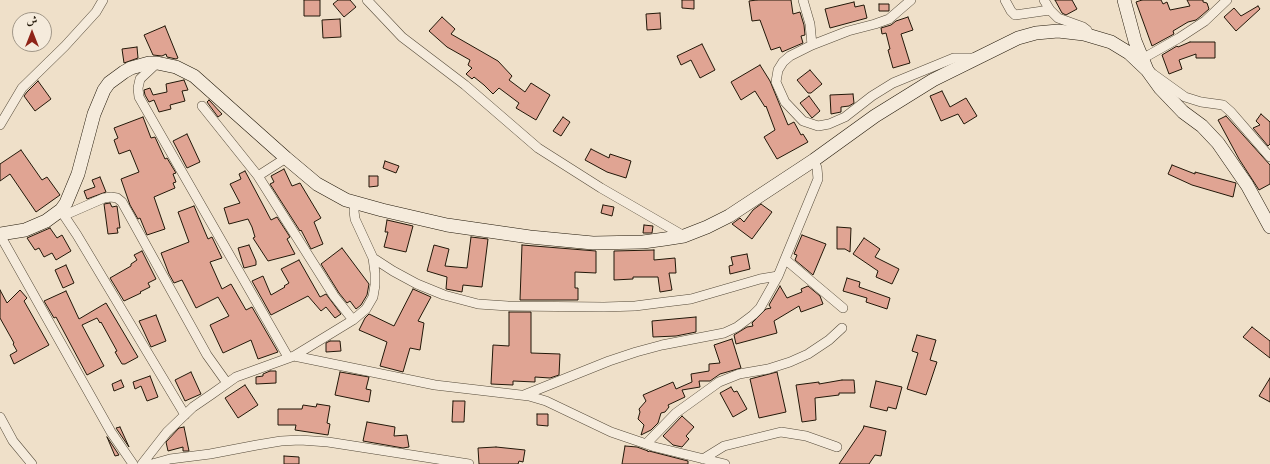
<!DOCTYPE html>
<html>
<head>
<meta charset="utf-8">
<style>
	body { margin:0 }
	#map { position:relative; width:1270px; height:464px; overflow:hidden; background:#efe0c9; font-family:Cardo,Amiri,serif }
	canvas { display:block }
	.north { position:absolute; left:12px; top:12px; width:40px; height:40px; box-sizing:border-box; background:#f5ebdc; border:1px solid #a09687; border-radius:50%; rotate:0deg; font-size:11px; font-weight:700; line-height:16px; text-align:center; color:#211708 }
	.north::after { content:''; display:block; margin:auto; width:14px; height:18px; background:#8f2418; clip-path:polygon(50% 0,100% 100%,50% 72%,0 100%) }
</style>
</head>
<body>
<div id="map">
<canvas width="1270" height="464"></canvas>
<div class="north">ش</div>
</div>
<script>
const c = document.querySelector('canvas').getContext('2d');
c.lineJoin = 'round';
function fillPath(path, color) {
  c.fillStyle = color;
  c.fill(path, 'evenodd');
}
function toPath(rows) {
  const path = new Path2D();
  for (const r of rows) {
    path.moveTo(r[0], r[1]);
    for (let i = 2; i < r.length; i += 2) path.lineTo(r[i], r[i + 1]);
  }
  return path;
}
function trace(path, color, width, dash) {
  c.strokeStyle = color;
  c.lineWidth = width;
  c.lineCap = dash ? 'butt' : 'round';
  c.setLineDash(dash || []);
  c.stroke(path);
}
const building = toPath([
	[304,0,320,0,320,16,304,16,304,0],
	[338,0,350,0,356,7,344,17,333,4,338,0],
	[682,0,694,0,694,9,682,8,682,0],
	[757,0,791,0,793,14,800,12,804,25,805,35,801,36,803,43,782,52,780,47,771,50,760,20,752,21,749,1,757,0],
	[1055,0,1072,0,1077,9,1066,15,1062,13,1055,0],
	[1142,0,1161,0,1163,4,1167,2,1170,10,1190,6,1187,0,1203,0,1203,2,1207,3,1209,9,1201,16,1196,20,1188,22,1173,31,1174,34,1152,46,1136,2,1142,0],
	[854,2,855,7,864,5,867,18,830,28,825,9,854,2],
	[879,4,889,4,889,11,879,11,879,4],
	[1258,6,1260,9,1236,31,1224,17,1234,8,1241,16,1258,6],
	[660,13,661,29,647,30,646,14,660,13],
	[442,17,455,29,451,34,498,61,512,76,509,80,525,92,531,83,550,95,536,120,516,108,519,103,499,88,493,94,484,85,474,77,472,79,466,74,472,68,468,65,470,60,447,47,429,31,442,17],
	[908,17,913,30,901,34,910,63,893,68,888,50,890,49,886,33,882,34,881,28,891,25,896,21,908,17],
	[340,19,341,37,323,38,322,20,340,19],
	[165,26,178,58,176,59,167,57,166,54,162,56,153,55,144,35,165,26],
	[1190,42,1215,42,1215,58,1196,58,1196,54,1179,60,1182,69,1169,74,1162,55,1177,46,1178,47,1190,42],
	[702,44,715,70,700,78,691,60,681,65,677,56,702,44],
	[137,47,138,58,124,63,122,49,137,47],
	[760,65,770,81,788,125,794,122,801,135,803,134,808,142,777,159,764,137,775,130,766,106,765,107,755,91,741,100,731,82,760,65],
	[810,70,822,84,811,93,808,93,797,80,810,70],
	[184,80,188,90,182,91,185,101,170,105,171,109,159,112,154,100,149,102,145,95,144,90,150,88,153,95,167,92,166,84,184,80],
	[38,81,51,99,35,111,24,96,27,92,38,81],
	[942,91,950,107,966,98,977,116,964,124,958,114,941,121,930,96,942,91],
	[853,94,854,103,849,106,841,107,841,112,831,114,830,95,853,94],
	[809,96,820,111,812,118,800,103,809,96],
	[209,100,222,114,218,117,207,102,209,100],
	[1261,114,1270,122,1270,144,1268,146,1253,128,1260,125,1256,121,1261,114],
	[1226,116,1270,165,1270,184,1259,190,1239,159,1218,120,1226,116],
	[143,117,151,138,155,137,165,159,167,158,176,173,173,174,176,182,173,183,175,188,154,197,165,229,147,235,140,218,138,219,130,205,121,179,139,172,130,150,119,154,114,140,118,138,114,128,143,117],
	[563,117,570,122,561,136,553,131,563,117],
	[187,134,200,162,187,168,173,141,187,134],
	[591,149,609,158,610,154,631,161,626,178,607,172,585,160,591,149],
	[21,150,42,180,47,177,60,195,36,212,10,174,0,181,0,164,21,150],
	[385,161,399,166,396,173,383,168,385,161],
	[1172,165,1195,174,1195,172,1236,183,1233,197,1192,185,1168,174,1172,165],
	[284,169,292,186,300,183,321,218,314,222,323,244,311,249,301,230,300,231,270,184,274,182,271,176,284,169],
	[245,171,271,220,277,217,290,237,287,239,295,254,268,261,253,238,255,237,252,227,248,219,229,224,224,208,240,203,230,184,241,179,239,174,245,171],
	[369,176,378,176,378,186,369,187,369,176],
	[100,177,106,192,87,199,84,191,95,187,92,180,100,177],
	[110,203,112,207,117,206,120,228,117,228,118,233,108,234,104,204,110,203],
	[761,204,772,212,752,239,732,224,740,218,744,222,753,210,761,204],
	[603,205,614,207,612,216,601,213,603,205],
	[194,206,208,239,212,237,222,258,210,262,222,289,231,284,246,310,252,307,278,352,258,359,251,340,223,353,210,325,229,316,218,297,196,308,182,280,174,283,169,274,161,253,189,242,178,212,194,206],
	[387,220,413,226,406,252,384,247,388,232,385,232,387,220],
	[644,225,653,226,652,233,643,233,644,225],
	[837,227,851,228,850,252,845,249,837,249,837,227],
	[50,228,57,238,62,235,71,251,56,260,52,253,44,257,39,248,35,250,27,238,50,228],
	[802,235,826,244,813,275,795,260,797,255,794,254,802,235],
	[471,237,488,239,482,287,463,285,462,292,446,289,447,277,427,271,434,245,449,249,445,266,467,268,471,237],
	[864,238,880,249,875,257,899,269,892,284,876,277,878,271,853,254,864,238],
	[249,245,256,261,256,265,244,268,238,248,249,245],
	[522,245,596,251,596,273,575,272,575,288,578,288,578,300,520,300,522,245],
	[342,248,369,284,367,295,361,305,356,309,350,301,347,303,339,293,321,264,342,248],
	[654,250,654,260,675,258,676,273,669,273,672,290,660,292,658,277,633,277,633,279,614,280,614,251,654,250],
	[142,251,156,279,148,283,150,287,140,292,141,293,124,301,110,278,131,266,131,264,137,260,134,255,142,251],
	[747,254,750,269,730,274,729,266,733,265,731,257,747,254],
	[299,260,320,297,326,294,341,314,335,318,326,307,321,311,308,296,271,315,252,281,263,276,271,295,285,287,284,286,289,283,281,269,299,260],
	[66,265,74,283,63,288,55,270,66,265],
	[847,278,860,282,859,287,890,298,887,309,866,302,867,298,843,291,847,278],
	[780,286,787,298,802,292,801,289,808,286,820,296,823,304,801,312,799,306,774,321,777,333,736,344,734,335,747,327,753,326,752,323,766,309,771,308,769,305,780,286],
	[413,289,431,297,418,321,424,323,420,350,410,348,403,372,380,366,387,342,359,330,365,318,369,314,394,326,413,289],
	[0,290,7,303,20,290,27,298,24,301,49,345,14,364,10,355,17,351,13,344,14,343,0,318,0,290],
	[66,291,79,319,106,303,138,357,125,364,122,364,115,352,117,351,101,322,100,323,97,318,82,325,104,366,87,375,56,317,54,318,44,301,66,291],
	[509,312,531,312,531,353,560,354,559,375,550,378,535,377,535,382,513,381,513,385,491,384,493,345,509,346,509,312],
	[156,315,166,341,151,347,139,321,156,315],
	[696,317,696,332,676,336,653,337,652,321,696,317],
	[1252,327,1270,341,1270,358,1243,337,1252,327],
	[917,335,936,340,930,360,937,362,926,395,907,389,918,353,912,351,917,335],
	[732,339,741,368,720,374,710,381,699,381,700,387,682,390,685,397,668,405,669,407,665,412,661,413,658,423,651,430,641,435,644,425,638,419,640,412,639,409,646,401,643,395,673,382,676,389,692,382,691,374,709,371,709,364,720,363,714,345,732,339],
	[330,341,340,341,341,351,326,352,326,343,330,341],
	[270,371,276,371,276,383,256,384,256,377,263,376,263,374,270,371],
	[191,372,201,394,185,401,175,380,191,372],
	[340,372,369,377,366,389,371,390,369,402,335,395,340,372],
	[777,372,786,412,759,418,750,379,777,372],
	[150,376,158,397,147,401,141,386,135,389,133,382,150,376],
	[1270,378,1270,402,1259,396,1270,378],
	[121,380,124,387,114,391,112,384,121,380],
	[842,380,854,380,855,393,839,393,839,395,815,398,816,420,802,422,796,385,819,382,819,384,842,380],
	[876,381,902,387,896,409,888,407,887,411,870,407,876,381],
	[245,385,258,405,238,418,225,398,245,385],
	[731,387,734,392,737,391,747,409,733,417,720,393,731,387],
	[453,401,465,401,464,422,452,422,453,401],
	[317,404,330,406,327,423,330,424,328,435,295,430,296,425,278,425,278,409,302,409,303,405,316,407,317,404],
	[537,414,548,414,548,426,537,425,537,414],
	[682,416,694,427,686,436,689,439,682,447,673,445,663,436,682,416],
	[367,422,395,427,394,436,407,435,409,447,403,448,363,441,367,422],
	[864,426,886,431,881,456,875,455,869,464,839,464,863,429,864,426],
	[120,427,129,447,116,428,120,427],
	[184,427,189,451,183,451,183,447,168,451,166,442,179,428,184,427],
	[107,437,119,455,115,456,107,437],
	[625,446,637,447,648,451,648,452,649,451,688,461,688,464,622,464,625,446],
	[496,447,525,450,523,462,519,461,518,464,479,464,478,448,496,447],
	[284,456,299,457,299,464,284,464,284,456]
]);
const street = toPath([
	[367,0,402,37,465,85,538,148,601,188,684,236],
	[803,0,810,24,812,45],
	[911,0,889,19,875,24,848,31,812,45,790,56,783,62,778,70,776,82,785,102,803,121,818,126,829,124,845,117,872,96,893,83,954,58,975,58],
	[1005,0,1011,11,1015,15,1050,10],
	[1044,0,1050,10,1058,18,1083,27,1087,30,1089,35],
	[1142,59,1179,38,1205,21,1227,0],
	[157,63,140,79,138,88,139,97,288,357],
	[1153,74,1185,97,1201,102,1223,105,1231,112,1270,157],
	[202,106,258,176,334,296,353,320],
	[0,125,22,88,65,46,96,12,103,0],
	[258,176,286,158],
	[61,211,77,235,185,415],
	[65,215,104,198,111,197,117,198,122,202,207,355,227,383],
	[0,235,111,432,133,464],
	[373,258,393,271,417,284,444,295,478,304,508,306,604,307,635,306,666,302,691,299,760,279,778,276],
	[786,260,843,308],
	[294,356,435,385,529,396,546,401,611,432,655,447,725,464],
	[524,395,609,361,636,352,662,345,724,333,737,327,753,315,760,308,778,276,818,179,817,168,814,160],
	[0,417,13,441,32,464],
	[646,444,676,413,719,382,739,374,768,369,790,362,808,354,829,340,842,328],
	[703,459,724,446,781,432,806,436,837,447],
	[142,464,167,432,193,407,212,394,236,377,294,356,353,320,366,309,373,297,375,285,375,273,373,258,355,219,354,211,355,203],
	[152,464,170,459,210,454,257,445,281,441,300,440,328,442,469,464]
]);
const secondary = toPath([
	[1124,0,1135,41,1147,70,1160,88,1183,112,1202,126,1218,143,1247,185,1270,227],
	[0,234,25,230,46,221,61,210,66,203,78,174,94,114,104,90,109,83,124,72,131,68,149,63,157,63,176,67,194,76,286,158,317,184,346,200,382,210,447,225,530,237,593,243,643,242,665,239,684,236,707,227,729,216,814,160,875,116,933,80,1018,38,1036,33,1058,31,1084,34,1111,42,1129,53,1147,70]
]);
fillPath(building, '#e0a493');
trace(building, '#211708', 1);
trace(street, '#544938', 10);
trace(secondary, '#211708', 14);
trace(street, '#f5ebdc', 9);
trace(secondary, '#f5ebdc', 13);
</script>
</body>
</html>
